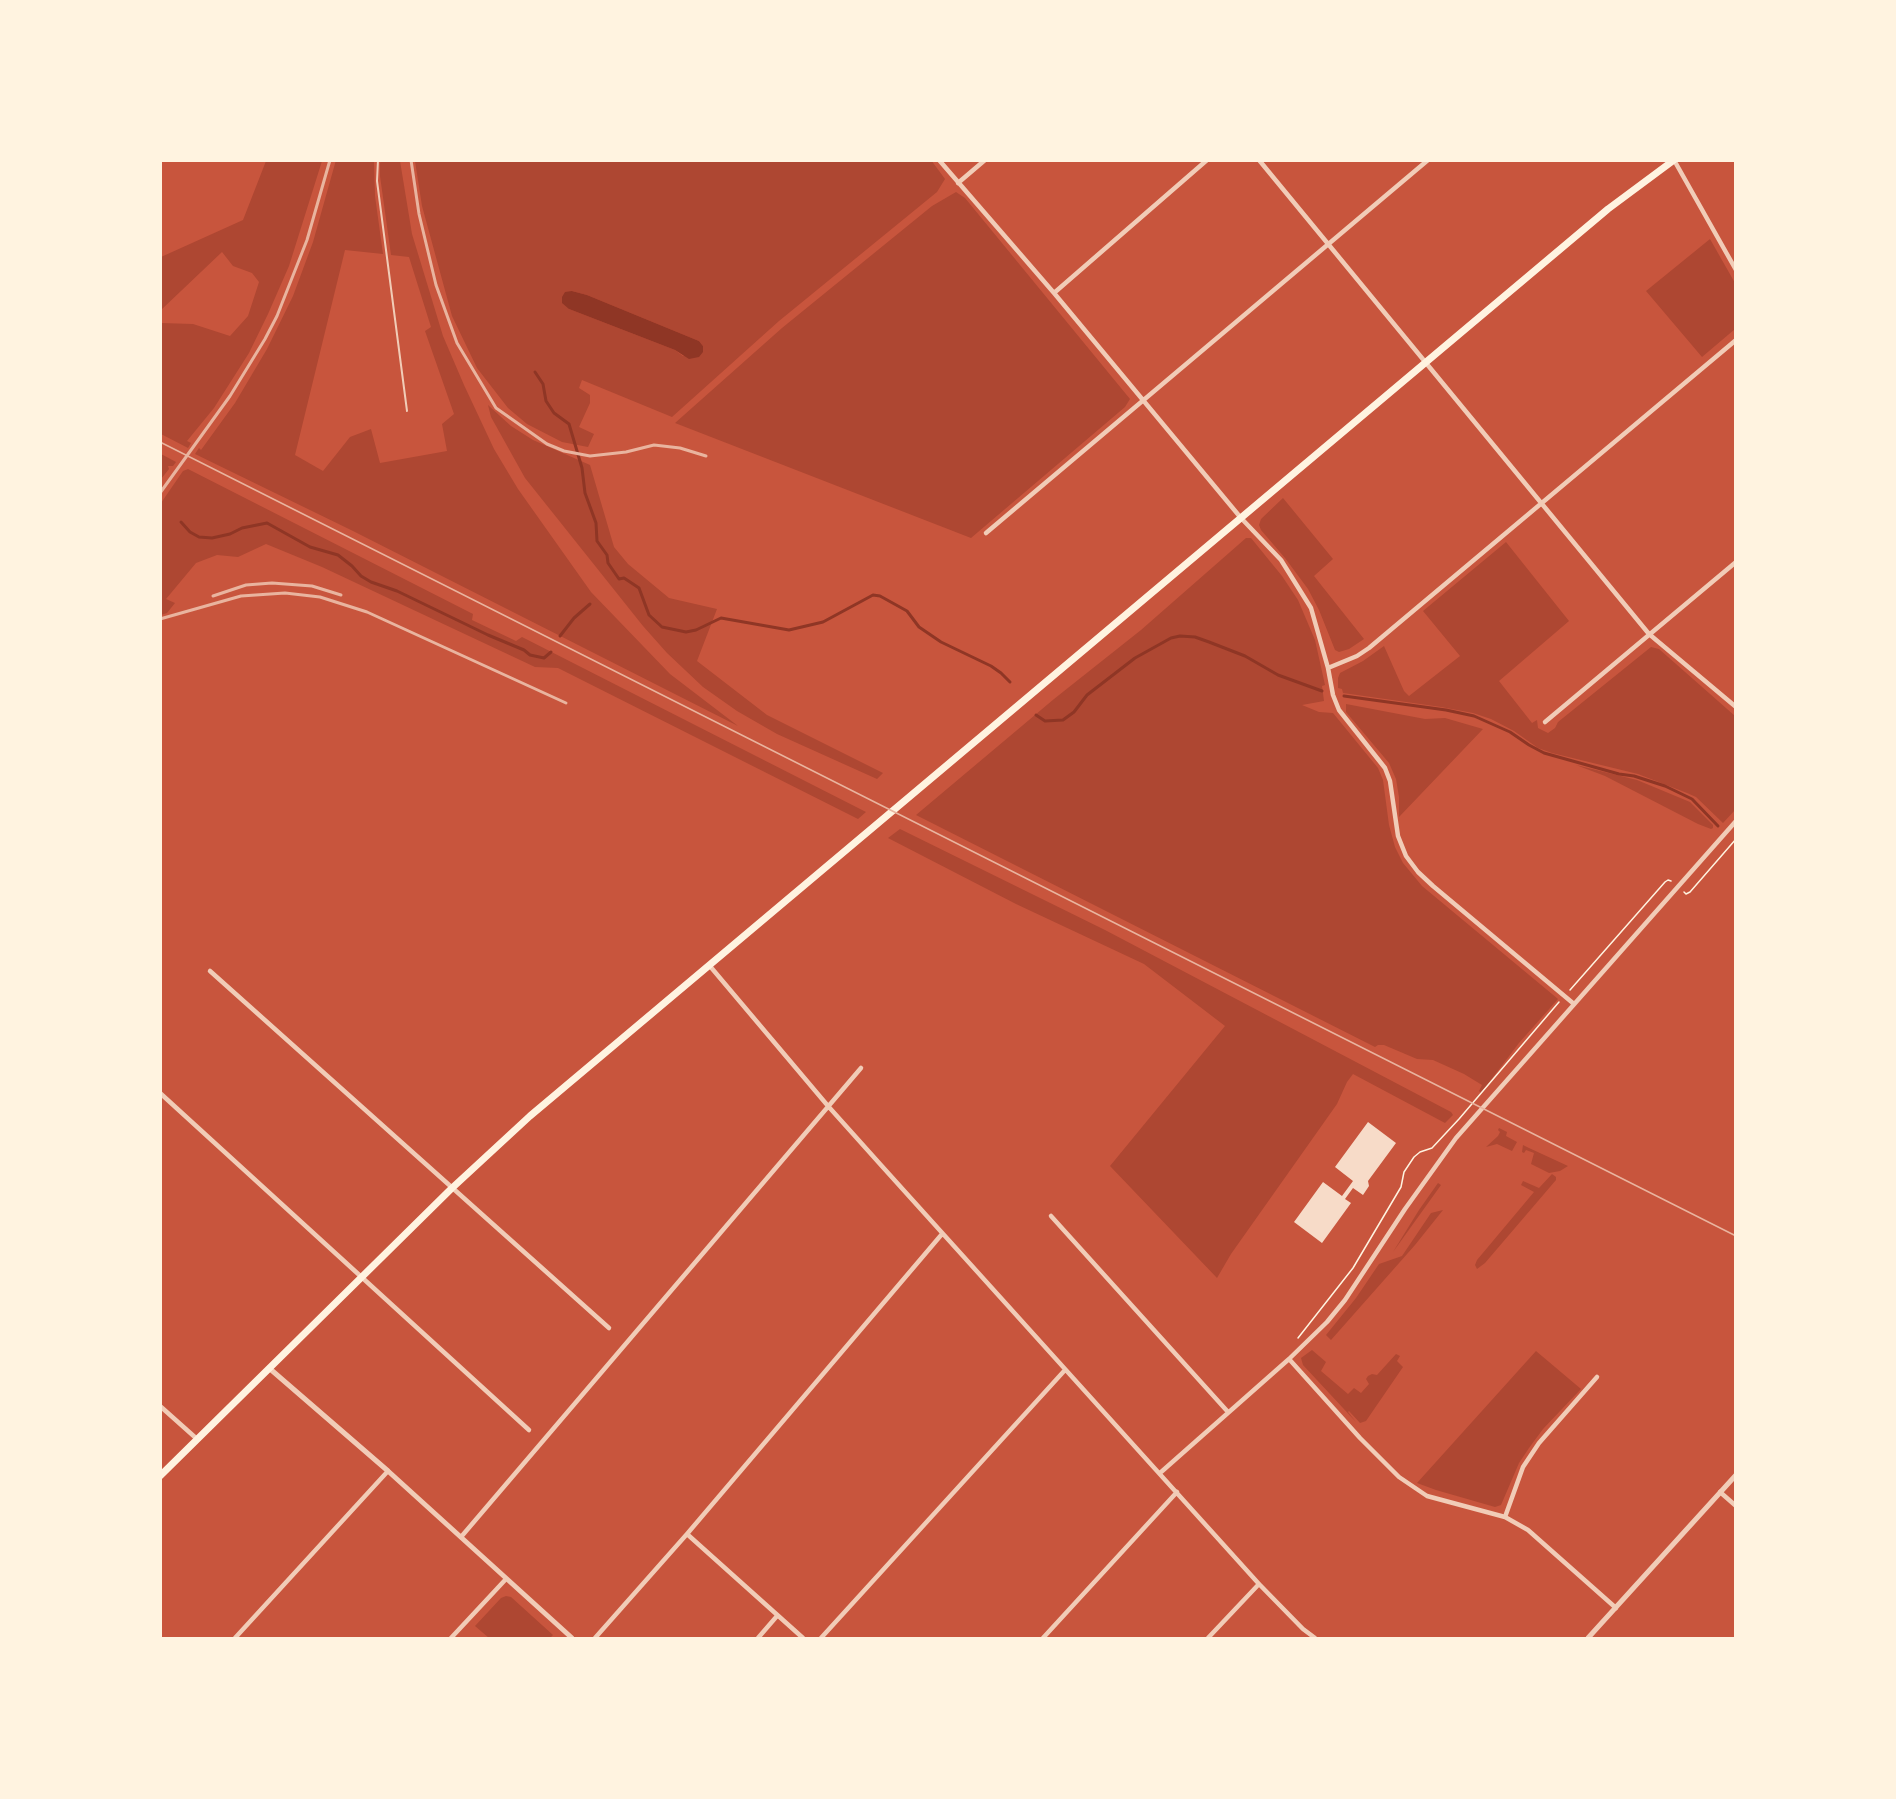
<!DOCTYPE html>
<html>
<head>
<meta charset="utf-8">
<style>
	body { margin:0 }
	#map { position:relative; width:1896px; height:1799px; overflow:hidden; background:#c8553d; font-family:Arial,sans-serif }
	canvas { display:block }
	.frame { position:absolute; inset:0; border:162px solid #fff3e0; pointer-events:none }
</style>
</head>
<body>
<div id="map">
<canvas width="1896" height="1799"></canvas>
<div class="frame"></div>
</div>
<script>
const c = document.querySelector('canvas').getContext('2d');
c.lineJoin = 'round';
function fillPath(path, color) {
  c.fillStyle = color;
  c.fill(path, 'evenodd');
}
function toPath(rows) {
  const path = new Path2D();
  for (const r of rows) {
    path.moveTo(r[0], r[1]);
    for (let i = 2; i < r.length; i += 2) path.lineTo(r[i], r[i + 1]);
  }
  return path;
}
function trace(path, color, width, dash) {
  c.strokeStyle = color;
  c.lineWidth = width;
  c.lineCap = dash ? 'butt' : 'round';
  c.setLineDash(dash || []);
  c.stroke(path);
}
const green = toPath([
	[336,160,374,161,375,196,383,254,345,250,295,455,323,471,350,437,371,429,380,463,447,451,442,424,454,414,425,331,431,327,409,257,391,255,380,176,380,163,381,161,400,161,412,234,443,336,464,385,494,449,518,489,591,592,670,674,738,726,353,531,195,454,199,448,201,450,235,403,267,349,293,296,313,242],
	[931,160,945,179,937,192,779,321,672,417,582,380,579,388,590,395,590,403,579,427,594,434,588,447,562,442,527,424,508,408,477,368,452,316,422,206,415,161],
	[572,291,587,295,699,341,703,346,683,356,675,350,569,309],
	[266,161,322,161,289,266,268,314,249,353,214,408,187,441,191,443,188,448,161,434,161,323,193,324,230,336,248,316,259,282,252,273,233,266,222,252,161,310,161,257,243,220],
	[956,192,965,198,1130,399,1125,407,971,538,675,423,782,328,932,206],
	[1710,239,1735,283,1735,329,1702,357,1646,291],
	[488,405,511,426,533,440,590,465,614,547,628,564,669,598,717,609,697,661,767,715,883,773,877,779,777,734,737,711,703,687,667,653,643,626,525,478,491,417],
	[161,454,176,462,173,466,168,466,169,469,161,479],
	[188,469,473,614,472,620,516,641,522,637,866,812,858,819,558,668,535,667,322,567,266,544,238,557,217,555,196,563,166,599,175,603,167,613,161,615,161,503,183,471],
	[1283,498,1333,559,1314,576,1364,639,1349,649,1339,652,1335,650,1319,610,1308,589,1285,558,1261,530,1259,525,1261,519],
	[1246,538,1251,538,1282,576,1298,600,1315,640,1325,685,1322,686,1324,701,1302,705,1319,712,1333,713,1378,768,1383,780,1389,825,1395,847,1403,863,1422,886,1558,999,1519,1043,1481,1093,1479,1091,1482,1085,1464,1074,1433,1060,1417,1059,1384,1045,1378,1045,1375,1047,916,815,1054,699,1141,630],
	[1506,542,1569,621,1499,681,1532,723,1537,720,1538,728,1548,733,1555,728,1558,722,1651,647,1659,649,1735,716,1735,810,1723,823,1696,797,1687,793,1638,774,1552,753,1538,748,1514,731,1491,719,1473,713,1441,707,1343,693,1342,689,1338,688,1338,678,1340,673,1363,661,1384,646,1404,691,1409,696,1460,656,1423,611],
	[1346,704,1425,719,1445,718,1483,729,1399,817,1399,797,1396,779,1389,763,1346,712],
	[1576,765,1637,780,1690,802,1713,825,1713,828,1711,829,1698,824,1605,776],
	[900,829,1105,930,1451,1112,1453,1115,1445,1123,1353,1074,1347,1082,1337,1104,1231,1254,1217,1278,1110,1166,1225,1026,1144,964,1016,904,888,838],
	[1499,1128,1507,1132,1506,1136,1517,1142,1512,1151,1497,1144,1486,1147,1498,1136,1500,1132,1498,1130],
	[1523,1145,1529,1148,1568,1166,1560,1171,1549,1173,1531,1164,1534,1153,1526,1150,1524,1153,1522,1152],
	[1552,1174,1556,1177,1556,1180,1485,1263,1477,1269,1475,1265,1477,1260,1534,1192,1521,1185,1523,1181,1539,1188],
	[1438,1183,1441,1185,1393,1252,1419,1210],
	[1443,1210,1415,1245,1331,1340,1326,1335,1356,1298,1379,1264,1402,1256,1431,1213],
	[1312,1350,1326,1362,1321,1371,1348,1394,1354,1388,1361,1393,1369,1384,1366,1379,1368,1376,1372,1374,1377,1375,1396,1354,1400,1356,1397,1361,1403,1367,1366,1421,1360,1423,1349,1411,1348,1412,1356,1422,1303,1365,1301,1358],
	[1536,1351,1581,1389,1543,1429,1529,1448,1519,1463,1501,1505,1495,1507,1436,1490,1417,1483],
	[506,1596,511,1597,553,1635,550,1638,489,1638,475,1626,501,1598]
]);
const water = toPath([
	[572,291,587,295,699,341,703,346,703,352,699,357,689,359,675,350,569,309,562,303,562,297,565,292]
]);
const stream = toPath([
	[535,372,543,384,546,401,554,413,569,424,582,468,585,493,596,523,597,541,607,555,608,563,619,579,624,578,639,588,649,615,662,627,686,632,696,630,721,618,789,630,823,622,873,595,880,596,907,611,919,627,941,642,991,666,1001,673,1010,682],
	[181,522,190,532,199,537,212,538,230,534,242,528,267,523,310,547,338,555,352,566,361,576,371,582,397,591,488,635,524,650,530,655,544,658,551,652],
	[560,636,574,618,590,604],
	[1344,696,1446,710,1474,716,1510,732,1529,745,1544,753,1619,774,1634,776,1665,786,1692,799,1718,826],
	[1036,715,1045,721,1063,720,1074,712,1087,695,1135,658,1171,638,1180,636,1195,637,1209,642,1245,656,1278,675,1322,691]
]);
const building = toPath([
	[1368,1122,1396,1143,1368,1181,1369,1186,1363,1195,1353,1188,1345,1199,1351,1203,1322,1243,1294,1222,1323,1182,1342,1196,1353,1181,1335,1167]
]);
const path = toPath([
	[1684,892,1686,894,1690,892,1736,839],
	[1570,990,1665,882,1668,880,1671,881],
	[1298,1338,1353,1268,1401,1187,1404,1172,1414,1157,1420,1152,1432,1148,1459,1119,1559,1002]
]);
const service = toPath([
	[378,160,377,181,407,411]
]);
const minor = toPath([
	[939,160,1054,293,1241,518,1281,560,1311,608,1328,668,1333,695,1339,710,1385,768,1390,781,1398,836,1406,856,1418,872,1433,886,1574,1004],
	[1259,160,1649,634,1736,707],
	[1674,160,1736,270],
	[958,183,985,160],
	[1054,293,1207,160],
	[986,533,1428,160],
	[1328,668,1357,656,1369,648,1736,340],
	[1545,722,1736,562],
	[709,965,828,1106,880,1164,1259,1584,1303,1629,1315,1638],
	[210,971,609,1328],
	[160,1093,529,1430],
	[1051,1216,1228,1412],
	[1289,1359,1360,1438,1399,1477,1427,1496,1505,1517,1528,1530,1616,1608],
	[160,1406,197,1439],
	[1160,1473,1289,1359,1327,1322,1345,1300,1405,1209,1456,1138,1736,821],
	[1720,1492,1736,1506],
	[1505,1517,1523,1467,1539,1443,1597,1377],
	[687,1534,803,1638],
	[461,1537,861,1068],
	[235,1638,388,1471],
	[451,1638,506,1579],
	[595,1638,687,1534,942,1234],
	[758,1638,777,1616],
	[821,1638,1065,1370],
	[1043,1638,1177,1492],
	[1208,1638,1259,1584]
]);
const tertiary = toPath([
	[269,1368,388,1471,572,1638],
	[1588,1638,1736,1475]
]);
const primary = toPath([
	[160,1476,451,1189,530,1116,1608,209,1674,160]
]);
const tram = toPath([
	[160,442,1736,1236]
]);
const rail = toPath([
	[411,160,419,214,436,285,457,343,496,408,547,444,564,451,590,456,626,452,654,445,680,448,706,456],
	[160,493,230,396,265,339,277,316,307,240,330,160],
	[213,596,246,585,272,583,312,586,341,595],
	[160,619,241,596,285,593,320,597,367,612,566,703]
]);
fillPath(green, '#ae4732');
fillPath(water, '#8f3625');
trace(stream, '#8f3625', 3);
fillPath(building, '#f7dbc8');
trace(path, '#fff3e0', 1.5);
trace(service, '#f1ccb7', 2);
trace(minor, '#f1ccb7', 4.5);
trace(tertiary, '#f1ccb7', 5);
trace(primary, '#fff3e0', 7);
trace(tram, '#e9b49f', 1.5);
trace(rail, '#e9b49f', 3);
</script>
</body>
</html>
